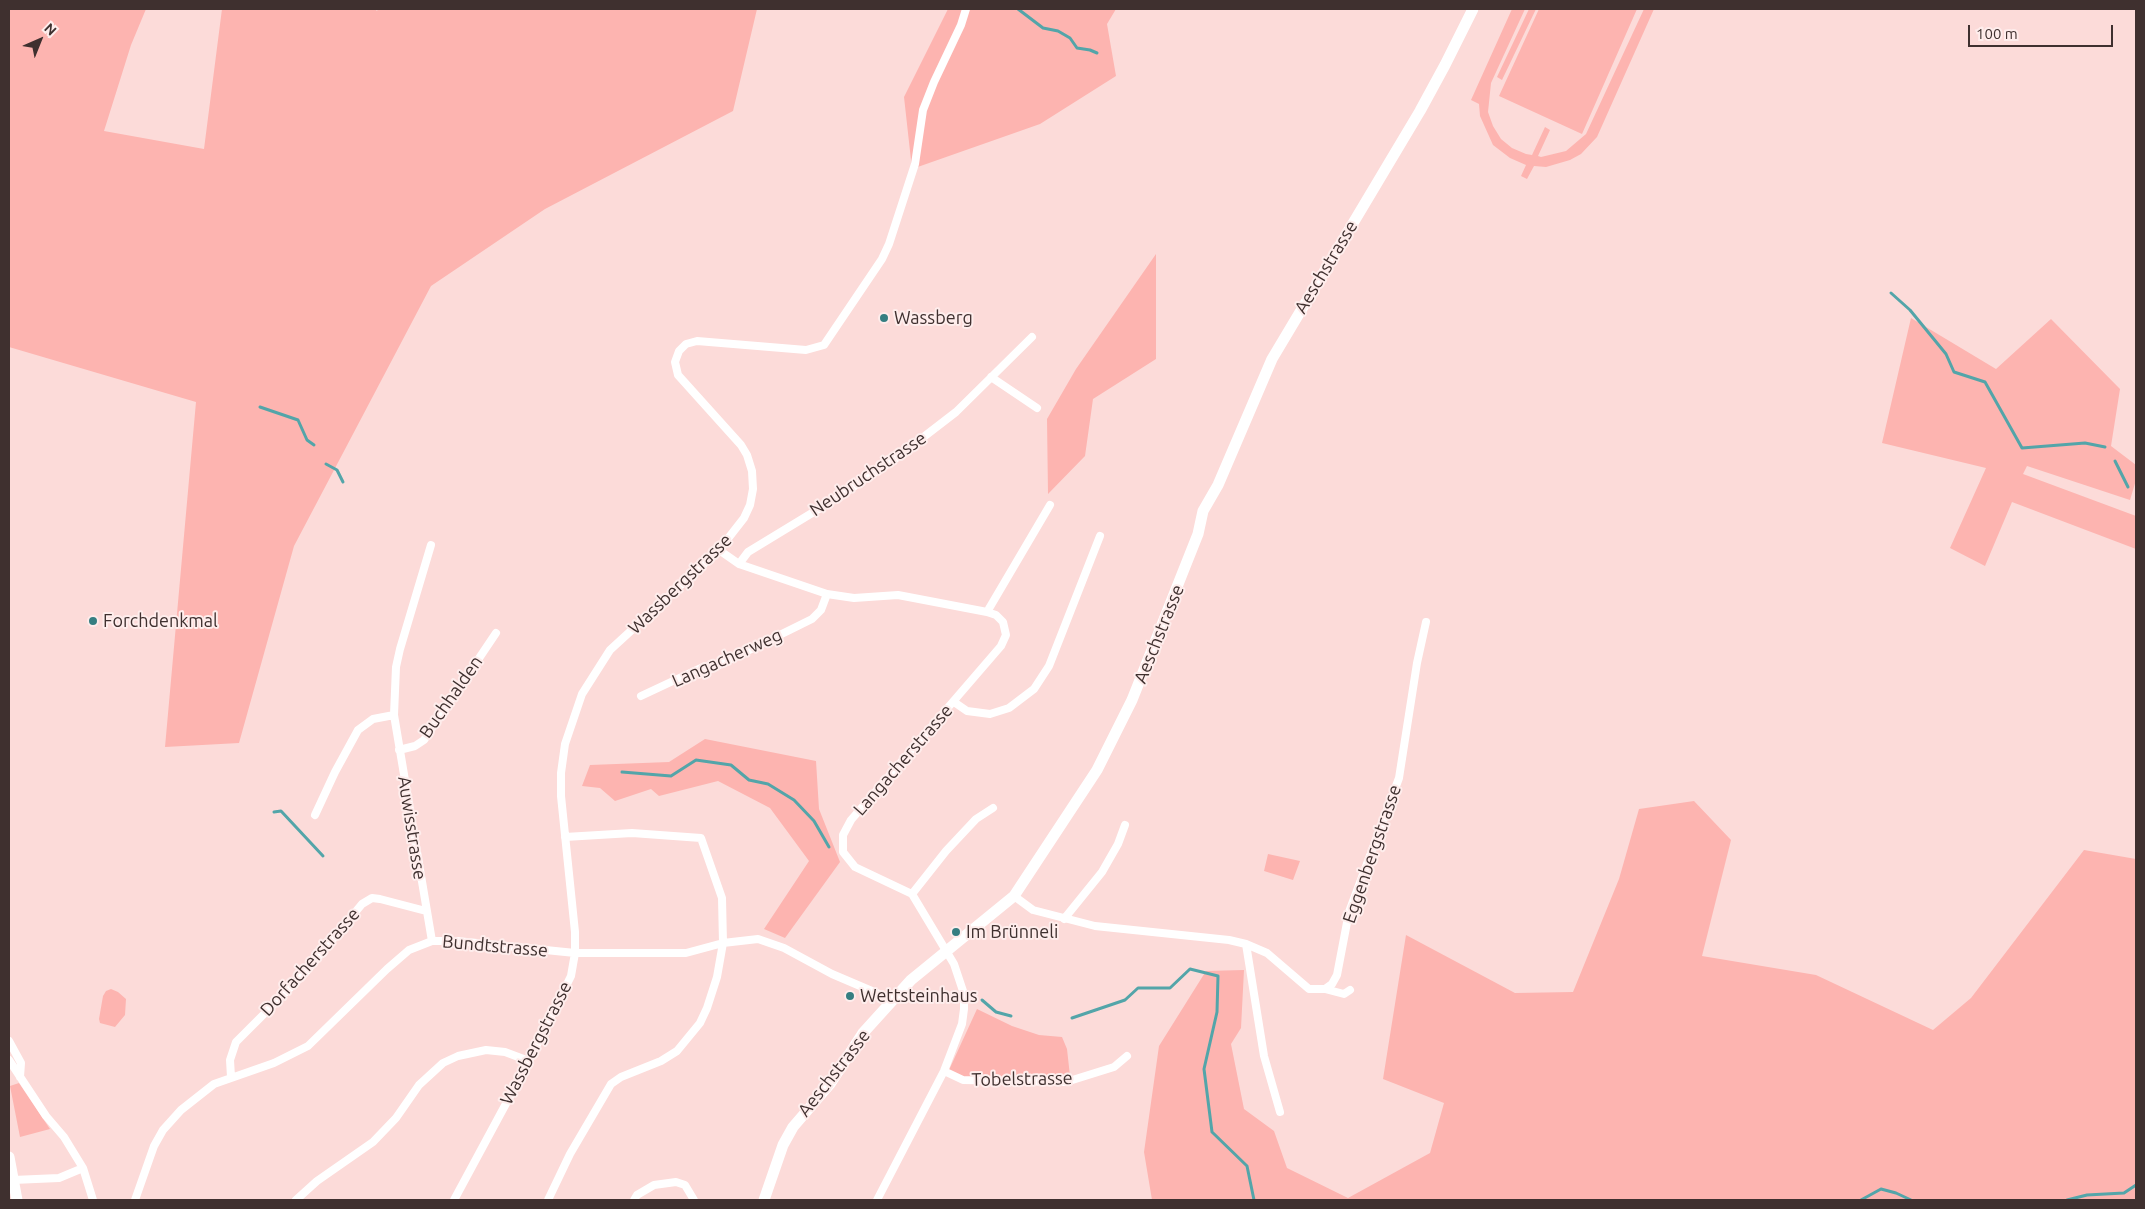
<!DOCTYPE html>
<html>
<head>
<meta charset="utf-8">
<style>
	body { margin:0 }
	#map { position:relative; width:2145px; height:1209px; overflow:hidden; background:#fcdbd9; font-family:Ubuntu,sans-serif }
	canvas { display:block }
	.frame { position:absolute; inset:0; border:10px solid #3f302f; pointer-events:none }
	.north { position:absolute; left:15px; top:15px; width:50px; height:50px; -webkit-text-stroke:4px #feedec; paint-order:stroke; rotate:44deg; font-size:14px; font-weight:700; line-height:20px; text-align:center; color:#3f302f }
	.north::after { content:''; display:block; margin:auto; width:18px; height:22px; background:#3f302f; clip-path:polygon(50% 0,100% 100%,50% 72%,0 100%) }
	.scale { position:absolute; left:1968px; top:25px; width:145px; height:22px; box-sizing:border-box; border:2px solid #3f302f; border-top:0; padding-left:6px; font-size:15px; line-height:18px; white-space:nowrap; color:#3f302f; -webkit-text-stroke:4px #feedec; paint-order:stroke }
</style>
</head>
<body>
<div id="map">
<canvas width="2145" height="1209"></canvas>
<div class="frame"></div>
<div class="north">N</div>
<div class="scale">100 m</div>
</div>
<script>
const c = document.querySelector('canvas').getContext('2d');
c.lineJoin = 'round';
function fillPath(path, color) {
  c.fillStyle = color;
  c.fill(path, 'evenodd');
}
function toPath(rows) {
  const path = new Path2D();
  for (const r of rows) {
    path.moveTo(r[0], r[1]);
    for (let i = 2; i < r.length; i += 2) path.lineTo(r[i], r[i + 1]);
  }
  return path;
}
function trace(path, color, width, dash) {
  c.strokeStyle = color;
  c.lineWidth = width;
  c.lineCap = dash ? 'butt' : 'round';
  c.setLineDash(dash || []);
  c.stroke(path);
}
function drawText(font, color, halo, rows, align = 'center') {
  c.font = font + ' Ubuntu,sans-serif';
  c.lineWidth = 4;
  c.setLineDash([]);
  c.textBaseline = 'middle';
  c.strokeStyle = halo;
  c.fillStyle = color;
  for (const [text, x, y, turn = 0] of rows) {
    c.save();
    c.translate(x, y);
    c.rotate((+turn || 0) * Math.PI / 180);
    c.textAlign = isNaN(turn) ? turn : align;
    if (halo) c.strokeText(text, 0, 0);
    c.fillText(text, 0, 0);
    c.restore();
  }
}
const green = toPath([
	[9,9,146,9,131,45,104,131,204,149,222,9,377,9,376,11,380,9,757,9,733,111,545,209,431,286,294,546,239,743,165,747,196,402,9,347],
	[948,9,1116,9,1107,24,1116,76,1040,124,912,169,904,97],
	[1512,9,1525,9,1491,83,1488,112,1493,126,1501,139,1512,148,1526,154,1532,155,1545,127,1550,130,1538,156,1541,157,1566,151,1586,134,1644,9,1654,9,1597,137,1581,154,1570,160,1546,167,1534,166,1527,179,1521,176,1526,165,1510,158,1493,145,1480,116,1479,104,1471,100],
	[1529,9,1536,9,1502,80,1497,77],
	[1539,9,1637,9,1582,134,1499,96],
	[1156,254,1156,359,1093,399,1085,456,1048,494,1047,419,1076,369],
	[1911,318,1996,369,2051,319,2120,389,2111,446,2136,465,2136,480,2130,500,2027,466,2023,474,2136,516,2136,549,2012,502,1985,566,1950,548,1986,468,1882,443],
	[705,739,816,761,819,809,840,862,785,938,764,929,809,861,770,808,718,781,659,796,651,789,615,801,600,788,582,786,590,765,669,762],
	[1694,801,1731,840,1702,956,1816,975,1933,1030,1971,998,2084,850,2136,859,2136,1200,1152,1200,1144,1152,1159,1046,1206,971,1244,970,1241,1028,1231,1044,1244,1109,1274,1131,1287,1168,1348,1198,1430,1153,1444,1103,1383,1079,1406,935,1515,993,1573,992,1619,879,1639,809],
	[1268,854,1300,861,1293,880,1264,871],
	[111,989,118,992,126,999,125,1015,115,1027,100,1023,99,1019,103,996,106,991],
	[977,1009,1012,1026,1039,1035,1062,1037,1067,1049,1070,1076,966,1079,949,1070],
	[19,1083,50,1129,20,1137,10,1086]
]);
const stream = toPath([
	[1018,9,1043,28,1058,31,1070,38,1077,48,1090,50,1097,53],
	[1891,293,1910,310,1946,354,1954,372,1985,382,2022,448,2085,443,2105,447],
	[260,407,298,420,307,440,314,445],
	[2115,461,2128,487],
	[326,464,337,470,343,482],
	[622,772,671,776,696,760,731,765,749,780,768,784,794,800,814,821,829,847],
	[274,812,281,811,323,856],
	[982,1000,996,1012,1011,1016],
	[1072,1018,1125,1000,1138,988,1170,988,1190,969,1218,976,1217,1012,1204,1069,1212,1132,1247,1166,1254,1200],
	[1861,1200,1881,1189,1896,1193,1911,1200],
	[2067,1200,2087,1195,2124,1193,2136,1185]
]);
const street = toPath([
	[991,377,1037,408],
	[431,545,400,649,396,667,394,715,432,941],
	[719,550,739,564,827,594,854,598,898,595,987,612,996,615,1003,622,1006,635,1001,646,851,820,843,835,843,852,855,867,912,894,954,964,964,994,964,1009,962,1024,944,1071,877,1200],
	[739,564,748,552,840,496,895,459,956,412,1032,337],
	[987,612,1050,505],
	[641,696,705,666,711,669,812,619,821,610,827,594],
	[954,702,967,711,990,714,1009,708,1034,689,1049,666,1100,536],
	[399,750,415,746,424,740,496,633],
	[315,815,335,772,358,730,373,719,394,715],
	[912,894,946,851,976,819,993,808],
	[1014,896,1033,910,1095,926,1229,940,1246,944,1267,953,1309,989,1325,989,1332,984,1337,975,1349,912,1399,778,1417,663,1426,622],
	[1064,919,1102,872,1118,844,1125,825],
	[1246,944,1264,1056,1280,1112],
	[1325,989,1344,994,1350,990],
	[9,1041,21,1063,20,1077],
	[9,1060,46,1116,64,1137,83,1168,93,1200],
	[944,1071,963,1080,1066,1082,1114,1067,1127,1056],
	[231,1077,230,1060,236,1042,306,972,362,904,372,898,380,899,426,911],
	[13,1180,59,1178,83,1168],
	[135,1200,154,1146,163,1130,181,1110,214,1084,274,1063,308,1046,387,969,409,950,432,941,457,941,575,953,686,953,723,943,758,939,784,948,832,974,893,1000],
	[296,1200,317,1181,373,1142,396,1118,419,1085,443,1063,458,1056,486,1050,505,1052,529,1061],
	[454,1200,529,1061,571,976,575,953,575,932,561,796,561,773,565,744,582,694,610,650,719,550,744,518,750,505,753,489,752,471,747,455,741,445,678,375,675,362,679,351,686,344,697,341,806,350,824,345,882,259,889,244,915,164,923,110,934,82,961,25,966,9],
	[548,1200,570,1154,611,1084,621,1077,661,1061,677,1051,700,1023,707,1008,717,977,723,943,722,898,701,838,632,833,565,837],
	[634,1200,637,1195,654,1185,676,1182,685,1185,694,1200]
]);
const secondary = toPath([
	[9,1157,17,1200],
	[764,1200,783,1145,793,1127,830,1084,863,1033,911,980,1014,896,1097,770,1132,700,1198,534,1203,511,1218,485,1272,359,1420,111,1445,65,1473,9]
]);
const markers = [
	[884,318,5,"#357e81"],
	[93,621,5,"#357e81"],
	[956,932,5,"#357e81"],
	[850,996,5,"#357e81"]
];
const streetNames = [
	["Aeschstrasse",1326,267,-59],
	["Neubruchstrasse",868,474,-34],
	["Wassbergstrasse",680,584,-44],
	["Aeschstrasse",1159,634,-68],
	["Langacherweg",727,658,-24],
	["Buchhalden",451,697,-55],
	["Langacherstrasse",903,760,-49],
	["Auwisstrasse",412,828,81],
	["Eggenbergstrasse",1372,854,-71],
	["Bundtstrasse",495,946,5],
	["Dorfacherstrasse",310,962,-48],
	["Wassbergstrasse",536,1043,-63],
	["Aeschstrasse",834,1073,-52],
	["Tobelstrasse",1022,1079,-1]
];
const poiNames = [
	["Wassberg",894,318],
	["Forchdenkmal",103,621],
	["Im Brünneli",966,932],
	["Wettsteinhaus",860,996]
];
fillPath(green, '#fdb4b0');
trace(stream, '#53a5a9', 3);
trace(street, '#fff', 8);
trace(secondary, '#fff', 11);
for (const [x, y, r, color] of markers) {
  const dot = new Path2D();
  dot.arc(x, y, r, 0, 2 * Math.PI);
  c.fillStyle = color;
  c.fill(dot);
  trace(dot, '#feedec', 2);
}
drawText('18px', '#3f302f', '#feedec', streetNames);
drawText('18px', '#3f302f', '#feedec', poiNames, 'left');
</script>
</body>
</html>
